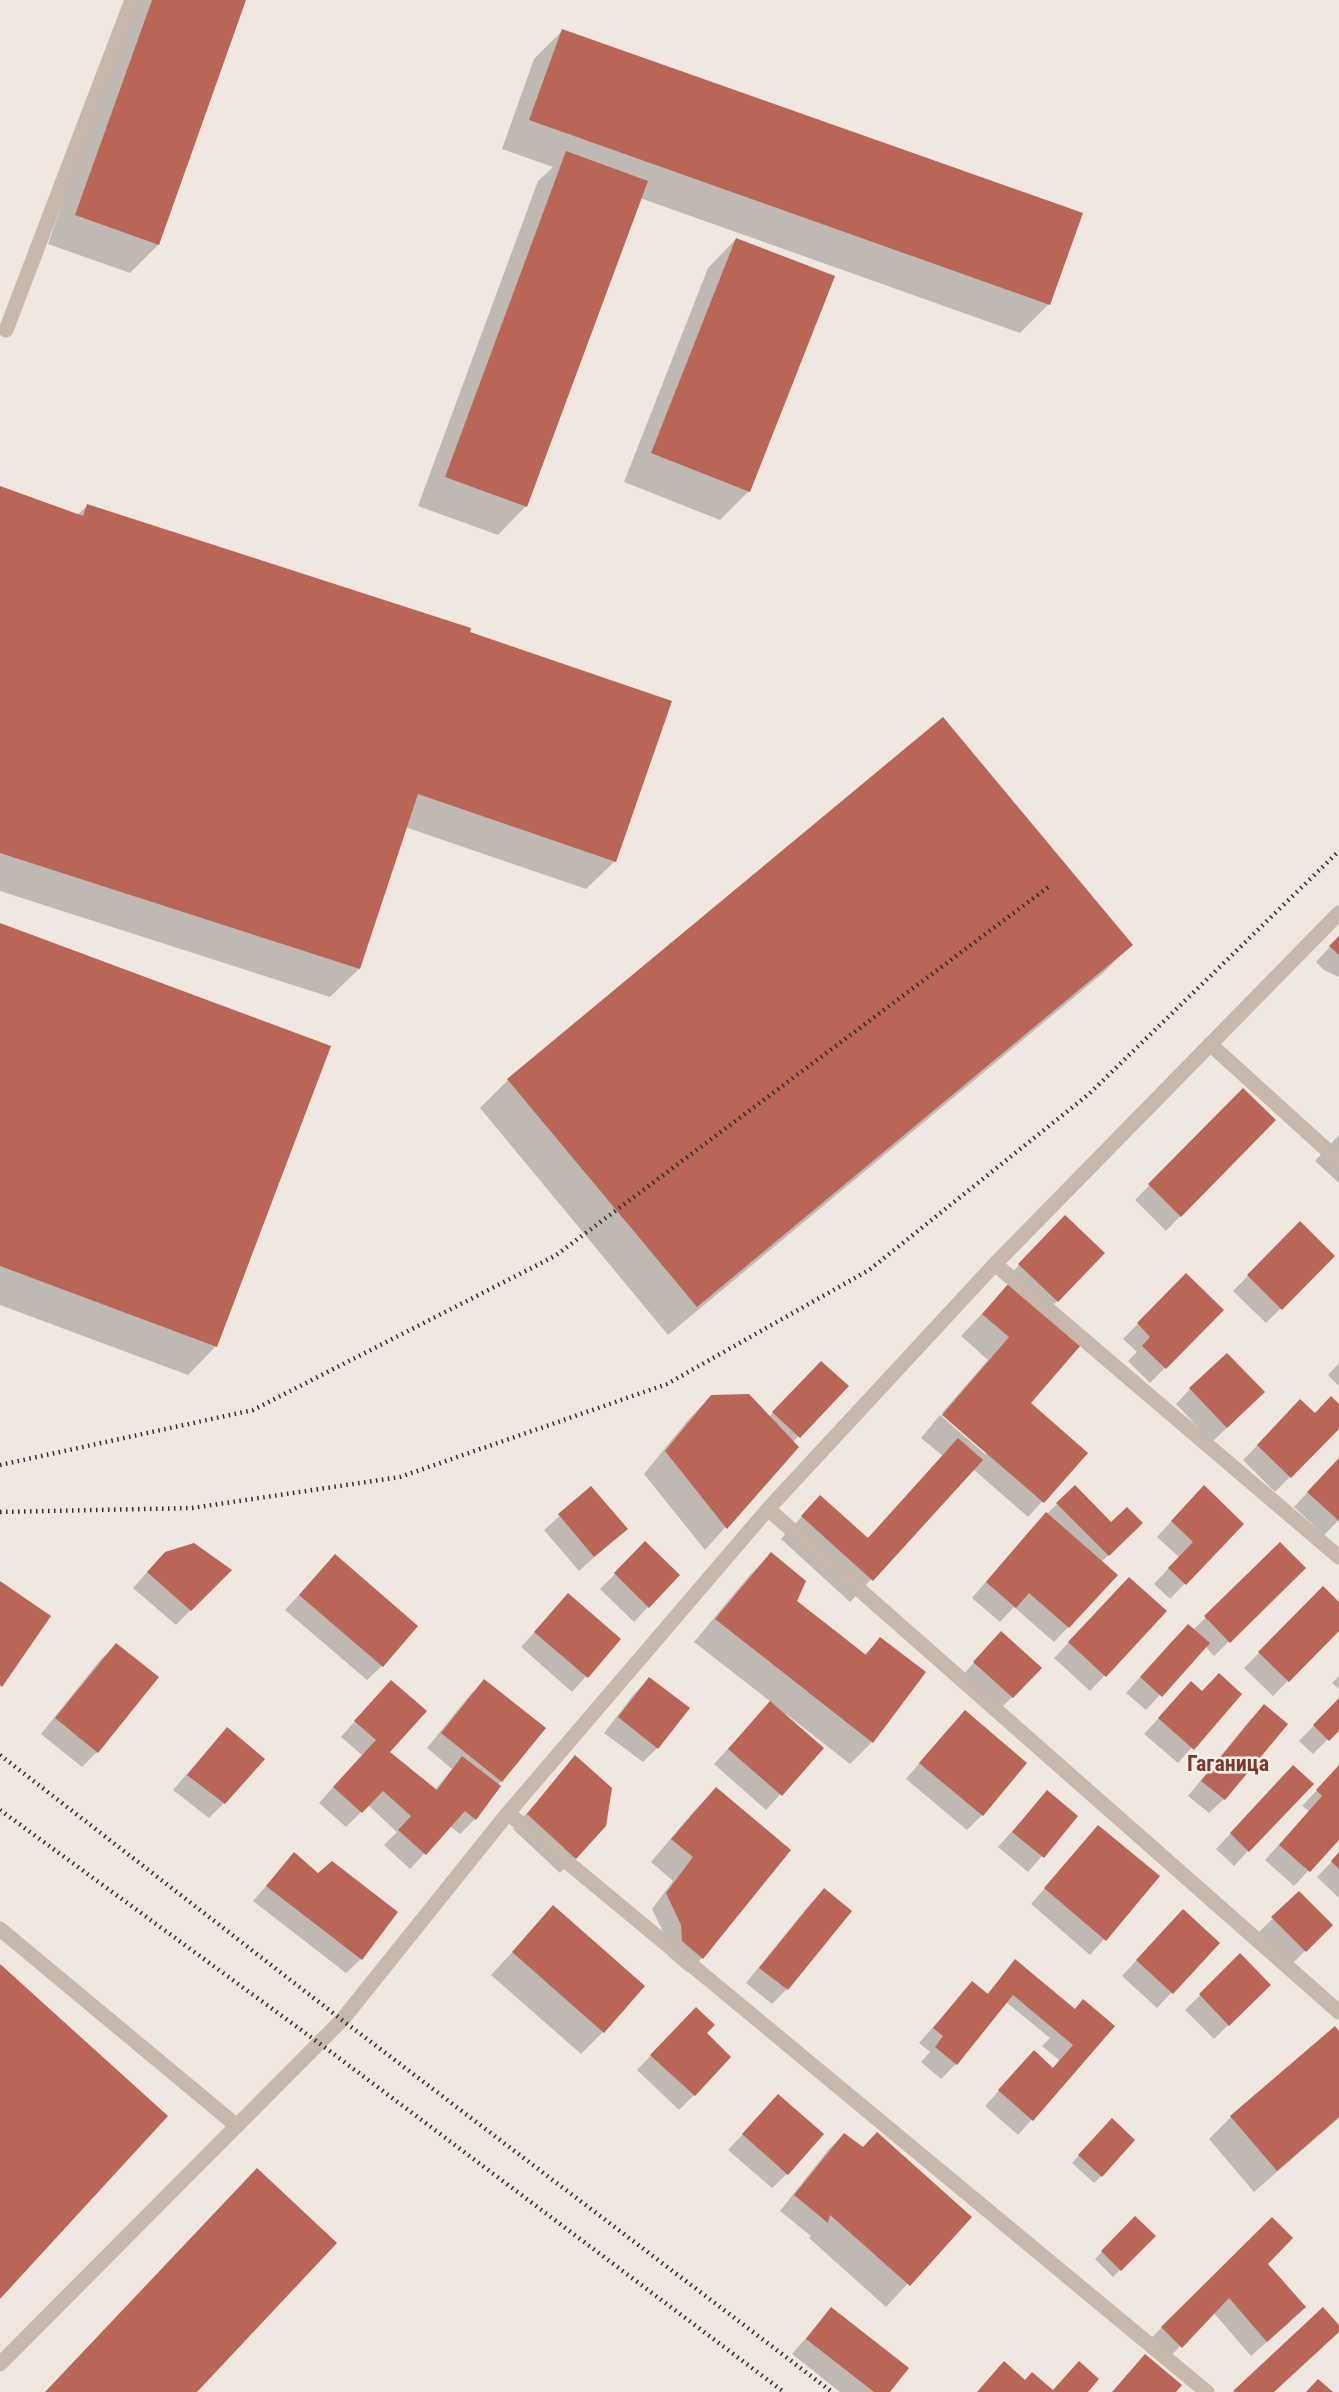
<!DOCTYPE html>
<html>
<head>
<meta charset="utf-8">
<style>
	body { margin:0 }
	canvas { display:block; background:#f0e7e0 }
</style>
</head>
<body>
<canvas width="1339" height="2392"></canvas>
<script>
const c = document.querySelector('canvas').getContext('2d');
c.lineJoin = 'round';
function fillPath(path, color) {
  c.fillStyle = color;
  c.fill(path, 'evenodd');
}
function toPath(rows) {
  const path = new Path2D();
  for (const r of rows) {
    path.moveTo(r[0], r[1]);
    for (let i = 2; i < r.length; i += 2) path.lineTo(r[i], r[i + 1]);
  }
  return path;
}
function trace(path, color, width, dash) {
  c.strokeStyle = color;
  c.lineWidth = width;
  c.lineCap = dash ? 'butt' : 'round';
  c.setLineDash(dash || []);
  c.stroke(path);
}
function drawText(font, color, halo, rows, align = 'center') {
  c.font = font + ' "Roboto Condensed",sans-serif';
  c.lineWidth = 5;
  c.setLineDash([]);
  c.textBaseline = 'middle';
  c.strokeStyle = halo;
  c.fillStyle = color;
  for (const [text, x, y, turn = 0] of rows) {
    c.save();
    c.translate(x, y);
    c.rotate((+turn || 0) * Math.PI / 180);
    c.textAlign = isNaN(turn) ? turn : align;
    if (halo) c.strokeText(text, 0, 0);
    c.fillText(text, 0, 0);
    c.restore();
  }
}
const shadow = toPath([
	[134,0,245,0,158,245,130,273,48,244],
	[563,30,1049,304,1020,333,640,198,526,506,498,535,418,506,538,181,553,167,502,149,534,59],
	[736,239,749,491,720,520,624,482,708,268],
	[0,488,77,515,87,506,468,633,615,861,586,889,405,827,359,969,330,997,0,891],
	[0,924,216,1346,188,1375,0,1305],
	[1339,937,1339,977,1324,970,1316,962],
	[1131,945,1102,974,668,1335,480,1108,508,1080],
	[1243,1090,1273,1120,1166,1231,1135,1200],
	[1339,1135,1339,1183,1315,1161],
	[1300,1223,1333,1256,1266,1323,1233,1291],
	[1050,1232,1057,1301,1043,1314,1022,1410,1086,1454,1028,1517,973,1469,850,1602,781,1539,820,1497,867,1539,943,1456,921,1438,940,1415,986,1455,986,1451,942,1413,988,1360,961,1336,1010,1284,1005,1280],
	[1186,1275,1222,1310,1150,1383,1128,1361,1137,1352,1123,1339],
	[1339,1363,1339,1386,1328,1375],
	[807,1377,847,1386,793,1442,797,1447,705,1550,644,1474,689,1419,711,1396,769,1417],
	[1190,1389,1248,1407,1212,1442,1176,1404],
	[1300,1402,1314,1415,1339,1406,1339,1427,1275,1492,1243,1460],
	[1339,1459,1339,1520,1324,1535,1294,1507],
	[1075,1487,1111,1524,1141,1523,1101,1562,1116,1576,1054,1642,1014,1607,1000,1622,972,1598,1031,1529],
	[591,1488,626,1529,579,1571,544,1530],
	[1189,1502,1242,1524,1170,1599,1154,1584,1179,1557,1157,1537],
	[645,1544,648,1607,634,1622,600,1589],
	[1280,1544,1304,1568,1214,1656,1205,1646,1146,1710,1126,1693,1173,1640,1193,1630],
	[771,1554,795,1601,864,1655,880,1639,872,1742,850,1764,786,1714,784,1716,821,1749,766,1810,714,1764,771,1702,694,1642,749,1576],
	[335,1556,382,1666,367,1680,285,1610],
	[150,1569,230,1570,176,1625,133,1588],
	[1323,1588,1339,1604,1339,1629,1273,1696,1244,1668],
	[1115,1593,1165,1611,1090,1691,1054,1658],
	[568,1595,619,1640,572,1692,521,1647],
	[116,1645,97,1752,82,1767,41,1734,101,1659],
	[987,1648,1012,1697,997,1712,960,1678],
	[1339,1676,1339,1689,1332,1683],
	[649,1679,657,1748,643,1762,604,1733,634,1694],
	[484,1681,544,1729,498,1785,475,1819,460,1834,450,1826,410,1869,384,1845,397,1832,368,1805,346,1827,319,1803,362,1755,341,1737,376,1697,388,1753,435,1790,452,1769,427,1748,470,1695],
	[1191,1683,1201,1692,1240,1694,1178,1763,1144,1734],
	[1339,1700,1339,1728,1313,1754,1299,1741],
	[1264,1706,1224,1799,1209,1813,1188,1796,1249,1721],
	[950,1727,982,1815,967,1830,906,1779],
	[213,1744,224,1803,209,1818,173,1790],
	[575,1757,604,1825,560,1873,513,1829],
	[1339,1767,1339,1838,1294,1886,1265,1860,1309,1811,1302,1806],
	[1279,1782,1248,1851,1234,1866,1216,1849],
	[716,1789,702,1958,687,1972,668,1956,667,1940,652,1909,673,1881,651,1862,694,1811],
	[1047,1792,1076,1817,1028,1872,998,1847],
	[1098,1827,1158,1877,1090,1955,1031,1904],
	[294,1854,361,1959,346,1973,253,1901],
	[1339,1854,1339,1898,1317,1877],
	[824,1890,850,1911,787,1989,772,2004,746,1983,809,1905],
	[1299,1893,1331,1925,1290,1966,1258,1933],
	[553,1908,603,2032,581,2054,491,1975],
	[1168,1926,1218,1943,1157,2008,1122,1976],
	[1240,1956,1269,1985,1214,2039,1185,2010],
	[1016,1961,1074,2010,1113,2027,1018,2135,985,2106,1034,2052,1052,2069,1059,2060,1042,2046,1050,2038,1006,2002,956,2064,941,2079,921,2062,930,2052,919,2043,972,1983,986,1995],
	[681,2024,705,2033,694,2095,679,2110,637,2070],
	[1335,2028,1339,2033,1339,2118,1254,2192,1209,2139,1231,2117],
	[778,2096,787,2174,772,2188,728,2150],
	[1105,2127,1101,2176,1094,2183,1072,2163],
	[844,2135,862,2149,970,2217,886,2307,809,2238,811,2236,780,2211,829,2149],
	[1135,2218,1154,2236,1113,2277,1095,2259],
	[1272,2219,1266,2264,1290,2322,1251,2356,1213,2312,1166,2361,1147,2342],
	[831,2309,888,2392,840,2392,792,2354]
]);
const building = toPath([
	[152,0,246,0,159,245,75,215],
	[562,29,1083,213,1050,305,529,120],
	[566,151,648,181,527,507,445,477],
	[736,238,835,276,750,492,651,453],
	[0,486,83,516,87,504,471,628,470,632,672,701,616,862,418,794,360,969,0,853],
	[943,717,1133,945,697,1307,507,1079],
	[0,923,331,1046,217,1347,0,1266],
	[1339,936,1339,955,1329,946],
	[1243,1088,1276,1120,1181,1217,1148,1184],
	[1065,1215,1105,1253,1058,1302,1018,1264],
	[1300,1221,1335,1256,1282,1310,1247,1275],
	[1186,1273,1224,1310,1166,1369,1142,1346,1150,1337,1137,1323],
	[1009,1283,1081,1345,1031,1403,1088,1453,1044,1503,942,1415,1009,1337,982,1314],
	[1227,1353,1265,1392,1227,1428,1189,1388],
	[821,1361,849,1386,800,1438,772,1412],
	[749,1394,799,1447,727,1529,665,1451,711,1395],
	[1331,1396,1339,1404,1339,1429,1291,1478,1257,1445,1300,1399,1315,1413],
	[958,1438,983,1460,873,1581,801,1516,820,1495,868,1538],
	[1339,1458,1339,1521,1307,1492],
	[1075,1485,1111,1522,1127,1507,1143,1523,1109,1556,1056,1503],
	[1204,1485,1244,1524,1186,1585,1168,1568,1193,1542,1171,1521],
	[591,1486,628,1529,594,1557,558,1514],
	[1046,1512,1118,1575,1069,1628,1029,1593,1016,1608,986,1582],
	[645,1541,680,1575,649,1608,614,1573],
	[1280,1542,1306,1568,1230,1643,1204,1616],
	[194,1543,232,1570,191,1611,147,1572,165,1552],
	[771,1552,806,1581,797,1601,847,1640,866,1655,880,1637,926,1672,873,1743,715,1619],
	[335,1554,418,1626,383,1667,299,1595],
	[1129,1577,1167,1611,1106,1677,1068,1642],
	[0,1581,51,1616,2,1687,0,1685],
	[1323,1586,1339,1602,1339,1631,1289,1682,1258,1652],
	[568,1593,621,1639,588,1678,534,1632],
	[1188,1624,1210,1643,1162,1697,1140,1677],
	[1001,1631,1042,1668,1013,1698,973,1662],
	[116,1643,159,1677,98,1753,55,1718],
	[1219,1673,1242,1694,1194,1750,1158,1718,1191,1681,1202,1691],
	[649,1677,690,1708,658,1749,618,1717],
	[484,1679,546,1728,502,1782,441,1733],
	[391,1680,427,1711,390,1752,437,1790,462,1756,501,1786,476,1820,465,1811,426,1855,398,1830,411,1816,383,1791,362,1813,333,1787,376,1740,354,1721],
	[1339,1698,1339,1731,1329,1741,1313,1725],
	[770,1701,824,1748,782,1796,728,1749],
	[1264,1704,1288,1724,1225,1800,1201,1781],
	[965,1710,1027,1763,983,1816,919,1763],
	[227,1727,265,1759,225,1804,187,1775],
	[575,1755,612,1788,606,1826,576,1859,527,1814],
	[1293,1765,1314,1784,1249,1852,1230,1833],
	[1339,1765,1339,1840,1310,1872,1279,1845,1322,1796,1316,1790],
	[716,1787,791,1850,703,1959,682,1941,681,1925,666,1893,693,1857,671,1839],
	[1047,1790,1078,1816,1044,1858,1012,1832],
	[1098,1825,1160,1876,1106,1941,1044,1888],
	[294,1852,318,1873,332,1861,398,1912,362,1960,266,1886],
	[1339,1852,1339,1869,1331,1861],
	[824,1888,852,1911,788,1990,759,1968],
	[1299,1891,1333,1925,1306,1952,1271,1917],
	[553,1905,645,1986,604,2033,512,1952],
	[1183,1909,1220,1943,1173,1994,1136,1960],
	[1240,1953,1271,1985,1229,2026,1199,1994],
	[1015,1959,1075,2009,1083,1999,1115,2026,1033,2121,998,2090,1034,2050,1053,2068,1073,2045,1013,1995,957,2065,935,2047,943,2036,933,2028,972,1981,988,1994],
	[0,1964,168,2116,0,2299],
	[696,2007,715,2025,707,2033,731,2057,695,2096,650,2055],
	[1335,2026,1339,2031,1339,2117,1277,2171,1230,2116],
	[778,2094,824,2134,788,2175,742,2134],
	[1112,2118,1135,2140,1102,2177,1078,2155],
	[877,2132,972,2217,910,2286,830,2215,828,2223,794,2195,844,2133,863,2147],
	[257,2168,337,2243,197,2392,45,2392],
	[1135,2216,1156,2236,1121,2271,1101,2251],
	[1272,2217,1293,2238,1268,2264,1306,2307,1267,2342,1229,2298,1182,2348,1161,2327],
	[831,2307,909,2368,890,2392,874,2392,806,2339],
	[1323,2307,1339,2325,1339,2332,1274,2392,1235,2392,1233,2391],
	[1145,2354,1182,2385,1176,2392,1112,2392],
	[1004,2361,1025,2380,1032,2372,1053,2390,1079,2361,1099,2379,1088,2392,977,2392],
	[1318,2379,1333,2392,1306,2392]
]);
const service = toPath([
	[6,330,132,0],
	[0,1929,237,2126]
]);
const minor = toPath([
	[1210,1044,1339,1161],
	[995,1264,1339,1557],
	[768,1509,1339,2012],
	[508,1813,1207,2392],
	[0,2364,342,2020,508,1813,768,1509,995,1264,1339,913]
]);
const rail = toPath([
	[0,1465,253,1410,555,1256,1051,885],
	[0,1512,192,1508,400,1477,667,1384,869,1270,1089,1094,1339,851],
	[0,1755,342,2020,832,2392],
	[0,1810,319,2043,784,2392]
]);
const districtNames = [
	["Гаганица",1228,1765]
];
fillPath(shadow, '#0003');
fillPath(building, '#b96656');
trace(service, '#c7b7ad', 15);
trace(minor, '#c7b7ad', 15);
trace(rail, '#362d2b', 4.5, [1.5, 4.5]);
drawText('bold 22px', '#7c3a2d', '#f8f2ec', districtNames);
</script>
</body>
</html>
